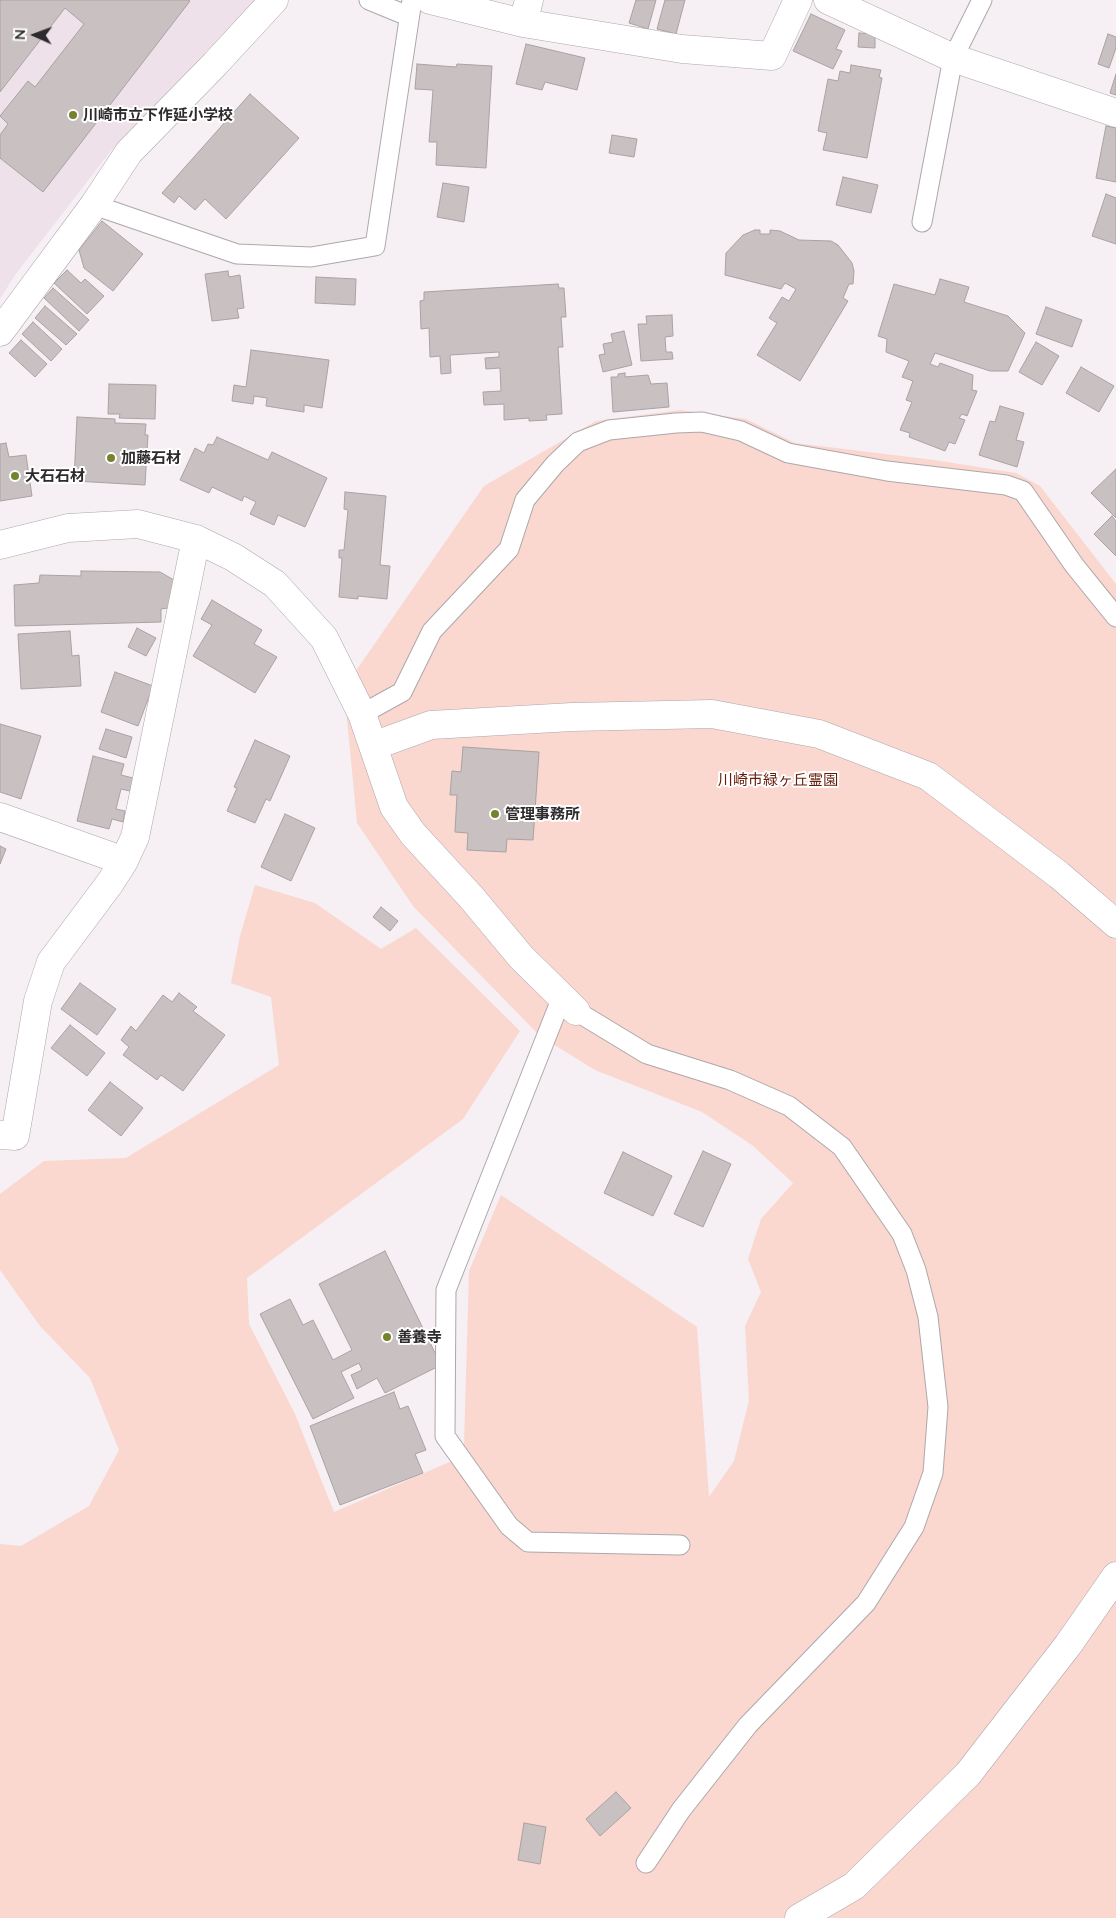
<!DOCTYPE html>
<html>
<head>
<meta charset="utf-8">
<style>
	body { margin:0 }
	#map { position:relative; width:1116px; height:1918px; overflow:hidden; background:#f6eff4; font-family:Lato,sans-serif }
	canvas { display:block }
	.north { position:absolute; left:10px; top:10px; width:50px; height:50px; -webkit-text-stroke:4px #fff; paint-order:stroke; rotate:272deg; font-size:14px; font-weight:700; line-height:20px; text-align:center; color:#2e2b2d }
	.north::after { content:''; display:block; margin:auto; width:18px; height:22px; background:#2e2b2d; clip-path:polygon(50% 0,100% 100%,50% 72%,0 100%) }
</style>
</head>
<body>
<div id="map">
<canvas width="1116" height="1918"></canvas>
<div class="north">N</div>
</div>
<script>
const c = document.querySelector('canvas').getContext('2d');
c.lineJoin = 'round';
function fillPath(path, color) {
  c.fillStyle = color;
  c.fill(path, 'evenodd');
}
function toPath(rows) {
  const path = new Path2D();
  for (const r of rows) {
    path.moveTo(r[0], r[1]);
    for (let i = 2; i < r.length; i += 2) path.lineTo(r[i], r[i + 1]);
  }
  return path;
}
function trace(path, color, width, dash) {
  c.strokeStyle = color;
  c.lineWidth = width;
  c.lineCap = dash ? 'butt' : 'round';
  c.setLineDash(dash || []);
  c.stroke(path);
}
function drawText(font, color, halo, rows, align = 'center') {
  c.font = font + ' Lato,"Noto Sans JP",sans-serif';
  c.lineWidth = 4;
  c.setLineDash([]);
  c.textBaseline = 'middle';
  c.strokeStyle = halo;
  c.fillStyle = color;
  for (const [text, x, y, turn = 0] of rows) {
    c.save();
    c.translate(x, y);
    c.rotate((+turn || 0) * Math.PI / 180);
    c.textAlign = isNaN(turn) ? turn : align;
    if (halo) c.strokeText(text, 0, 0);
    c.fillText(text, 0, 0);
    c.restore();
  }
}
const built = toPath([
	[0,0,256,0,110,152,15,275,0,299]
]);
const green = toPath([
	[680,410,746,419,795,443,934,460,1016,473,1040,486,1116,584,1116,1918,0,1918,0,1544,21,1546,89,1506,119,1450,90,1378,40,1326,0,1270,0,1194,44,1161,126,1158,279,1065,271,997,231,983,240,936,255,885,315,903,381,949,416,928,520,1031,463,1119,247,1278,249,1324,295,1414,334,1512,468,1454,464,1446,469,1271,501,1195,697,1327,709,1497,734,1461,749,1400,745,1326,761,1292,748,1259,761,1219,793,1183,752,1145,702,1112,595,1070,540,1036,413,906,357,823,344,688,484,486,596,421]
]);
const building = toPath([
	[0,0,188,0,190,1,43,192,0,158,0,135,8,124,0,116,28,81,35,87,84,24,65,8,0,92,0,0],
	[636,0,656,0,648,29,629,23,636,0],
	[665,0,685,0,676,34,657,29,665,0],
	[811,14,845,30,836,49,842,51,833,69,793,51,811,14],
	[859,33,875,34,875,48,858,47,859,33],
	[1108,34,1116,37,1116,48,1109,68,1098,64,1108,34],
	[526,44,585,58,577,90,545,82,542,90,516,84,526,44],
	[417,64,456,67,457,64,492,66,486,168,436,165,437,142,429,142,433,90,415,89,417,64],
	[851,65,881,70,879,77,882,78,867,158,823,150,827,133,818,131,828,79,838,81,840,71,850,73,851,65],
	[1116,74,1116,95,1110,93,1116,74],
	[250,94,299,138,226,219,205,199,195,210,179,196,174,203,162,193,250,94],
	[1106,126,1116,128,1116,182,1096,178,1106,126],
	[612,135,637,139,634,157,609,153,612,135],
	[843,177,878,185,871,213,836,205,843,177],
	[443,183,469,187,464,222,437,217,443,183],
	[1106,194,1116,198,1116,244,1092,236,1106,194],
	[102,221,143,254,113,291,84,268,79,250,102,221],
	[755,230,760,230,760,234,770,234,770,230,780,231,799,240,831,241,838,245,852,263,854,271,853,284,849,284,843,298,848,301,800,381,757,355,777,323,769,318,782,297,789,301,796,289,785,283,781,289,725,275,726,253,743,235,755,230],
	[67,270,81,283,85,279,104,296,87,314,54,283,67,270],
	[228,271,229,277,240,275,244,308,237,309,239,318,212,321,205,274,228,271],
	[316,277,356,279,355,305,315,303,316,277],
	[940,279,969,287,964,302,1008,316,1025,333,1008,371,990,371,935,353,930,364,938,367,940,363,973,375,972,390,977,391,967,416,962,414,959,418,965,420,955,444,949,442,945,451,909,437,910,433,900,430,912,402,906,400,913,381,902,377,909,361,886,352,887,339,878,336,894,284,935,295,940,279],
	[558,284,559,288,564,288,566,317,561,317,563,347,558,347,562,414,546,415,547,420,529,421,529,418,504,420,504,404,484,405,483,392,501,391,500,368,486,369,485,358,499,357,499,352,450,355,451,373,441,374,440,356,430,357,429,328,421,329,420,301,424,300,424,292,558,284],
	[53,288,89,320,79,331,44,298,53,288],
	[45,306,77,334,66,345,35,318,45,306],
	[1046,307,1082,320,1072,347,1036,334,1046,307],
	[672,315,673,336,665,337,666,352,672,352,673,359,641,361,638,324,647,324,646,316,672,315],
	[33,322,62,349,51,361,22,334,33,322],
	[624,331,632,365,603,372,599,355,605,354,603,344,613,342,611,334,624,331],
	[21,340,47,364,35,377,9,353,21,340],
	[1036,342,1059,356,1042,385,1019,372,1036,342],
	[251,350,329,360,322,408,304,405,304,412,266,406,267,398,254,396,253,404,232,401,234,385,246,387,251,350],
	[1081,367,1114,386,1099,412,1066,393,1081,367],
	[625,373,625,377,648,375,651,384,667,383,669,407,613,412,611,377,618,377,618,374,625,373],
	[109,384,156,385,155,419,119,418,120,414,108,414,109,384],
	[1000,406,1024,413,1016,440,1024,442,1017,467,979,455,990,421,995,422,1000,406],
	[77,417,115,419,115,423,146,424,145,435,148,435,145,485,74,481,77,417],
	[217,437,268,460,272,452,327,478,305,527,278,515,274,525,250,514,256,502,244,496,242,501,212,487,209,493,180,480,195,448,204,453,208,444,213,445,217,437],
	[6,443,9,457,26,455,32,496,0,501,0,444,6,443],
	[1116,469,1116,518,1091,493,1116,469],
	[345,492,386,496,380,565,390,566,387,599,358,596,358,599,339,597,342,558,339,558,339,550,344,550,348,510,344,509,345,492],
	[1112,516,1116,521,1116,556,1094,534,1112,516],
	[81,571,160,572,174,580,168,608,161,609,161,622,15,626,14,585,39,583,40,575,81,576,81,571],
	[212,600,262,630,254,644,277,657,255,693,193,656,212,625,201,619,212,600],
	[137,628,156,638,146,656,128,647,137,628],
	[70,631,72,656,79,655,81,686,21,689,18,634,70,631],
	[115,672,153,686,138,726,101,712,115,672],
	[0,724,41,736,21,799,0,792,0,724],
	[106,729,132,737,126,758,99,749,106,729],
	[255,740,290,756,270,801,266,799,255,823,227,811,237,788,234,787,255,740],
	[463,747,539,752,533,840,507,839,506,852,467,850,468,833,455,832,457,795,450,795,452,771,461,772,463,747],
	[93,756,124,764,121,775,133,778,130,791,121,789,116,809,125,811,123,822,112,819,109,829,77,821,93,756],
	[285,814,315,828,291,881,261,867,285,814],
	[0,846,6,849,0,864,0,846],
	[381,907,398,921,390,931,373,917,381,907],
	[80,983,116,1009,97,1035,61,1009,80,983],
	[179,993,197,1007,193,1011,225,1035,183,1091,161,1075,157,1080,123,1055,129,1047,121,1040,131,1026,136,1031,163,995,172,1002,179,993],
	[70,1025,105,1053,87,1076,51,1048,70,1025],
	[110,1082,143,1108,121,1136,88,1110,110,1082],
	[703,1151,731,1164,703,1227,674,1214,703,1151],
	[623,1152,672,1176,653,1216,604,1193,623,1152],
	[385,1251,441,1365,385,1393,377,1378,357,1389,351,1375,362,1370,359,1363,341,1372,354,1398,313,1419,260,1314,290,1299,303,1325,313,1320,333,1360,352,1350,319,1284,385,1251],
	[394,1392,400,1409,408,1406,426,1450,415,1454,423,1473,340,1505,310,1426,394,1392],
	[616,1792,631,1808,600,1836,586,1819,616,1792],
	[524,1823,546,1827,540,1864,518,1860,524,1823]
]);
const service = toPath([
	[369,0,408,16],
	[94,205,237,254,311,257,375,246,412,0],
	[922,222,953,58,982,0],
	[362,714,402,692,432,631,509,549,525,500,555,464,578,442,609,430,676,423,702,422,741,431,788,453,887,471,1006,485,1023,491,1074,565,1116,617],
	[562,997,446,1290,445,1436,509,1526,528,1542,680,1545],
	[576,1011,647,1054,730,1080,789,1106,842,1147,902,1234,916,1270,928,1317,938,1407,933,1473,914,1527,866,1603,748,1725,681,1810,646,1863]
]);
const minor = toPath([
	[430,0,523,23,682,49,772,56,798,0],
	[828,0,953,58,1116,113],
	[523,23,529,0],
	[0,332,94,205,129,152,215,64,274,0],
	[0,545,68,528,138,524,196,539,233,557,275,584,324,638,362,714,394,807,413,834,471,897,521,957,576,1011],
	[373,746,431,725,572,717,712,714,819,734,928,776,1059,875,1116,924],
	[0,817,124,861],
	[0,1135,15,1136,38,1001,51,962,110,883,124,861,135,837,196,539],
	[799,1918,854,1886,968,1774,1068,1645,1116,1576]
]);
const markers = [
	[73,115,5,"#75822f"],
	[111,458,5,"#75822f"],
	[15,476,5,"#75822f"],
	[495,814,5,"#75822f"],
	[387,1337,5,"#75822f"]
];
const poiNames = [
	["川崎市立下作延小学校",83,115],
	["加藤石材",121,458],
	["大石石材",25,476],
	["管理事務所",505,814],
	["善養寺",397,1337]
];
const parkNames = [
	["川崎市緑ヶ丘霊園",778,780]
];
fillPath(built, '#efe1ea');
fillPath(green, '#fad7cf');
fillPath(building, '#c8c0c1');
trace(building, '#a9a2a3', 1);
trace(service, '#aea7ab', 21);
trace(minor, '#aea7ab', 29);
trace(service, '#fff', 19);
trace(minor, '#fff', 28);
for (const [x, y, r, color] of markers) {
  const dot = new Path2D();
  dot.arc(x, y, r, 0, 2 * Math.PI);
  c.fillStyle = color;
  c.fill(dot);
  trace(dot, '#fff', 2);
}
drawText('bold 15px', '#2e2b2d', '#fff', poiNames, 'left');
drawText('15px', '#661c0b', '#fff', parkNames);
</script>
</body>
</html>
